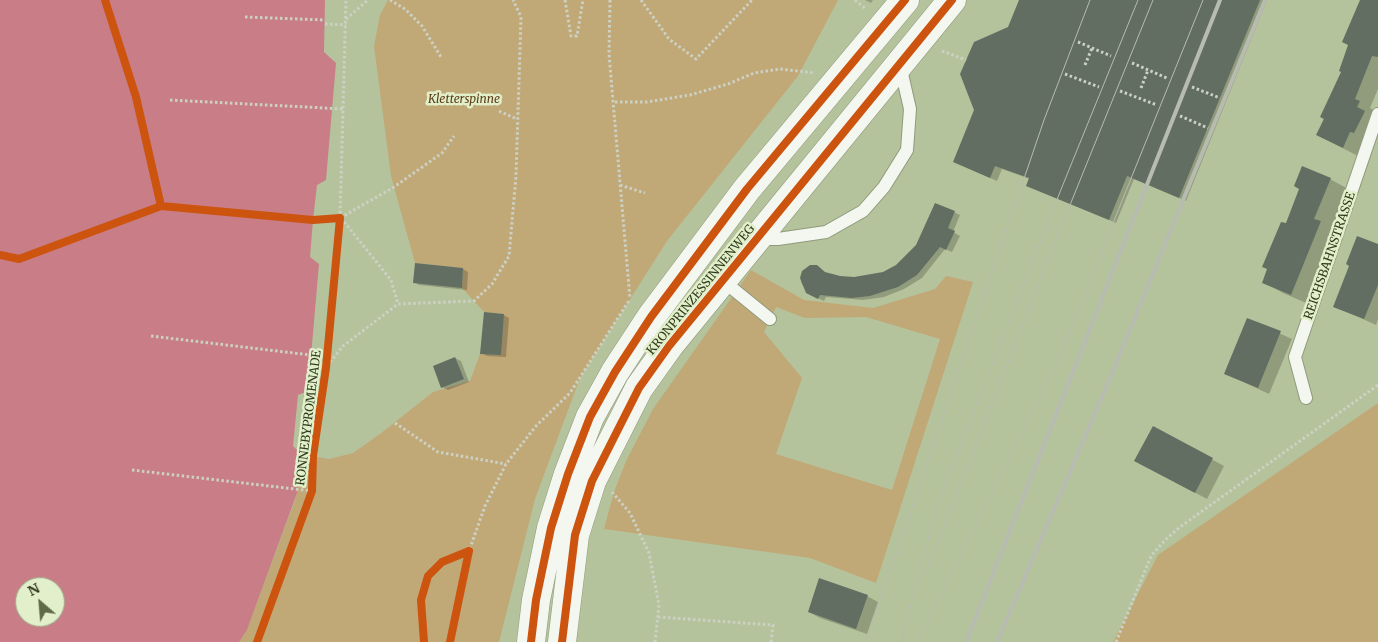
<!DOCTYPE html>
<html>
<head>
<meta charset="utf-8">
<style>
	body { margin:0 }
	#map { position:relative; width:1378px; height:642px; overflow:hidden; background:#b5c39c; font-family:Merriweather,serif }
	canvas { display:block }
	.north { position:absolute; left:15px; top:577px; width:50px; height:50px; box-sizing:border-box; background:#e1efcb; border:1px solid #9aa785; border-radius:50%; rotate:333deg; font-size:14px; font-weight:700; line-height:20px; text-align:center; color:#303a1c }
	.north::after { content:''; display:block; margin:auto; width:18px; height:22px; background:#5f6a49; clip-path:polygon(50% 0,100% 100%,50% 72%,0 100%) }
</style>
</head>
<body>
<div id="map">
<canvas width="1378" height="642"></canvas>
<div class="north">N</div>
</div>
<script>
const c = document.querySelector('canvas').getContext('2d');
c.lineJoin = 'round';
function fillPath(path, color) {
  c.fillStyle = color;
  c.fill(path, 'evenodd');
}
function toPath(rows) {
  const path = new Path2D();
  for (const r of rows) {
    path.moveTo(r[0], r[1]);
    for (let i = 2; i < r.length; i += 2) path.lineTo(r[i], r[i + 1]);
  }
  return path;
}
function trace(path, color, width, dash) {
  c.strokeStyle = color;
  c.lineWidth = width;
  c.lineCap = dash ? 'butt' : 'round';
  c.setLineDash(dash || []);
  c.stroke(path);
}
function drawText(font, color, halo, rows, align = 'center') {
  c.font = font + ' Merriweather,serif';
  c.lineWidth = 5;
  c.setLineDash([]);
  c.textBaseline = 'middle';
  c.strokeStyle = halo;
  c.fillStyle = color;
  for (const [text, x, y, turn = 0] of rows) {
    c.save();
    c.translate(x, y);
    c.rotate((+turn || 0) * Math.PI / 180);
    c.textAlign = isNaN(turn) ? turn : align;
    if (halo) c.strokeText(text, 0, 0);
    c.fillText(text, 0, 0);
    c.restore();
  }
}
const green = toPath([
	[388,0,838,0,798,76,667,241,580,378,535,499,499,642,239,642,247,630,296,497,301,454,329,459,353,453,380,434,433,392,470,381,480,354,501,355,504,314,484,312,462,288,463,268,415,263,391,176,374,46,380,15],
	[751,270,804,300,873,308,935,289,946,276,973,282,876,583,810,558,604,529,614,492,626,461,653,409],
	[776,307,805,318,866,317,940,339,892,490,776,454,802,378,764,332],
	[1378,403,1378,642,1113,642,1158,555]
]);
const water = toPath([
	[0,0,325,0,324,52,336,63,326,180,317,185,313,220,310,257,319,264,308,391,298,395,293,446,301,454,297,493,247,630,239,642,0,642],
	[25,587,55,587,55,617,25,617]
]);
const shadow = toPath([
	[865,0,873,0,871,3],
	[1021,0,1267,0,1186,201,1134,179,1116,223,1035,189,1030,179,1002,169,997,181,961,165],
	[1362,0,1378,0,1378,89,1370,108,1375,111,1358,156,1317,135,1343,72],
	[1330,179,1350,190,1311,305,1283,293,1263,282,1286,225],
	[954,212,960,215,953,232,960,236,952,252,945,249,922,278,904,289,884,297,863,300,826,297,824,301,807,293,801,282,802,274,827,274,854,279,883,273,896,266],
	[1378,245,1378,319,1376,325,1334,306],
	[416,265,463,269,468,272,467,290,419,285,414,282],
	[504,315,509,318,506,357,487,356,481,353],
	[1248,319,1292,339,1269,394,1226,374],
	[455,358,461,361,469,382,448,390,442,387],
	[1154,428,1224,466,1207,499,1147,467],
	[867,596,878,602,867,634,820,618,809,612]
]);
const ferry = toPath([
	[0,255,19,259,161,206,136,97,105,0]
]);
const building = toPath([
	[1019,0,1260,0,1179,198,1127,176,1109,220,1026,186,1029,178,995,166,990,178,953,162,974,110,960,74,974,42,1008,27],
	[1360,0,1378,0,1378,57,1372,56,1355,99,1360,101,1357,107,1365,111,1354,133,1350,132,1343,148,1316,135,1324,119,1320,117,1341,72,1339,71,1348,45,1342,42],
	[1302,166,1331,178,1314,219,1321,221,1291,295,1262,283,1267,269,1262,267,1281,222,1286,223,1299,189,1294,186],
	[935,203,955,211,948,228,955,231,946,250,940,247,917,275,898,287,870,296,852,298,820,295,818,299,806,293,800,278,802,271,810,265,817,265,825,272,840,276,854,277,883,272,896,265,916,245],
	[1357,236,1378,244,1378,285,1364,319,1333,307,1349,266,1346,264],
	[415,263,463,268,462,288,413,283],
	[484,312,504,314,501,355,480,354],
	[1247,318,1281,331,1258,388,1224,374],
	[455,357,464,379,441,388,433,366],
	[1153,426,1213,458,1195,493,1134,461],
	[819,578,868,595,856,629,808,612]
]);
const path = toPath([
	[390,0,405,9,422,26,441,57],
	[565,0,571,36,577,36,583,0],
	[610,0,609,54,630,299],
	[641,0,669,39,696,59,752,0],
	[855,0,866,9],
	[245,17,325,20],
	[346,19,368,0],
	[325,24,346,25],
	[1078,42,1111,56],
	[942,51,966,60],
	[1132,63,1167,78],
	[1085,65,1092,48],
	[1065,74,1099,87],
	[1192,87,1220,98],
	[1141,88,1148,70],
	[1120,91,1157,105],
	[170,100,344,109],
	[615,102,647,102,690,95,728,84,754,73,780,69,815,73],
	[499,111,517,119],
	[1180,116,1208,128],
	[620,185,645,193],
	[161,206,313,220,340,218,394,187,442,153,454,136],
	[341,218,391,280,398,304],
	[151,336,327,357],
	[327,366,343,346,398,304,474,301,492,284,509,256,516,176,521,17,513,0],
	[395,423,438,452,506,464],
	[132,470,312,491],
	[612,492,630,513,649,553,659,605,655,642],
	[658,617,773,625,771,642],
	[257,642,312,491,313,456,326,368,340,218,346,0],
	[424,642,421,600,428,576,442,562,468,551],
	[450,642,469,551,485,506,506,464,536,426,570,393,630,299],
	[1116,642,1151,556,1165,540,1180,527,1378,385]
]);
const service = toPath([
	[758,239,778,239,826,232,863,211,884,187,907,150,910,109,900,65],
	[722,280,770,319],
	[1306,398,1295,357,1378,114]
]);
const secondary = toPath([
	[531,642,536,600,551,528,568,474,590,417,615,372,651,317,747,189,905,0],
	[562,642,575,535,592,481,639,388,669,346,952,0]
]);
const tram = toPath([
	[926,574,1051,252,1153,0],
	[866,642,1044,120,1090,0],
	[901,642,937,505,1062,187,1138,0],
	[918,642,1055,367,1203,0]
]);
const rail = toPath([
	[966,642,1220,0],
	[997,642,1111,376,1265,0]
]);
const cycleway = toPath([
	[105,0,136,97,161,206],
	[0,255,19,259,161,206,313,220,340,218,326,368,313,456,312,491,257,642],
	[424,642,421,600,428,576,442,562,469,551],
	[450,642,469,551],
	[531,642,536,600,551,528,568,474,590,417,615,372,651,317,747,189,905,0],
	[562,642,575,535,592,481,639,388,669,346,952,0]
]);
const parkNames = [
	["Kletterspinne",464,100]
];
const streetNames = [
	["REICHSBAHNSTRASSE",1330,256,-71],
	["KRONPRINZESSINNENWEG",701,290,-51],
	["RONNEBYPROMENADE",309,418,-83]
];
fillPath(green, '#c1a877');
fillPath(water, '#c97d87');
fillPath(shadow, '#0003');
trace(ferry, '#5e152e', 1, [6, 5]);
fillPath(building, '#626e62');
trace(service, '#8f9a7b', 14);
trace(secondary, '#8f9a7b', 29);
trace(path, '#ccd1c4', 3, [2.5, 2.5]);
trace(service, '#f4f6f0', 12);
trace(secondary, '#f4f6f0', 28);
trace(tram, '#b8bbb0', 1);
trace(rail, '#b8bbb0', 4);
trace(cycleway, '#cc540e', 8);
drawText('italic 12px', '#5e3c16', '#e1efcb', parkNames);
drawText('12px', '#303a1c', '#e1efcb', streetNames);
</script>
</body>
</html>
